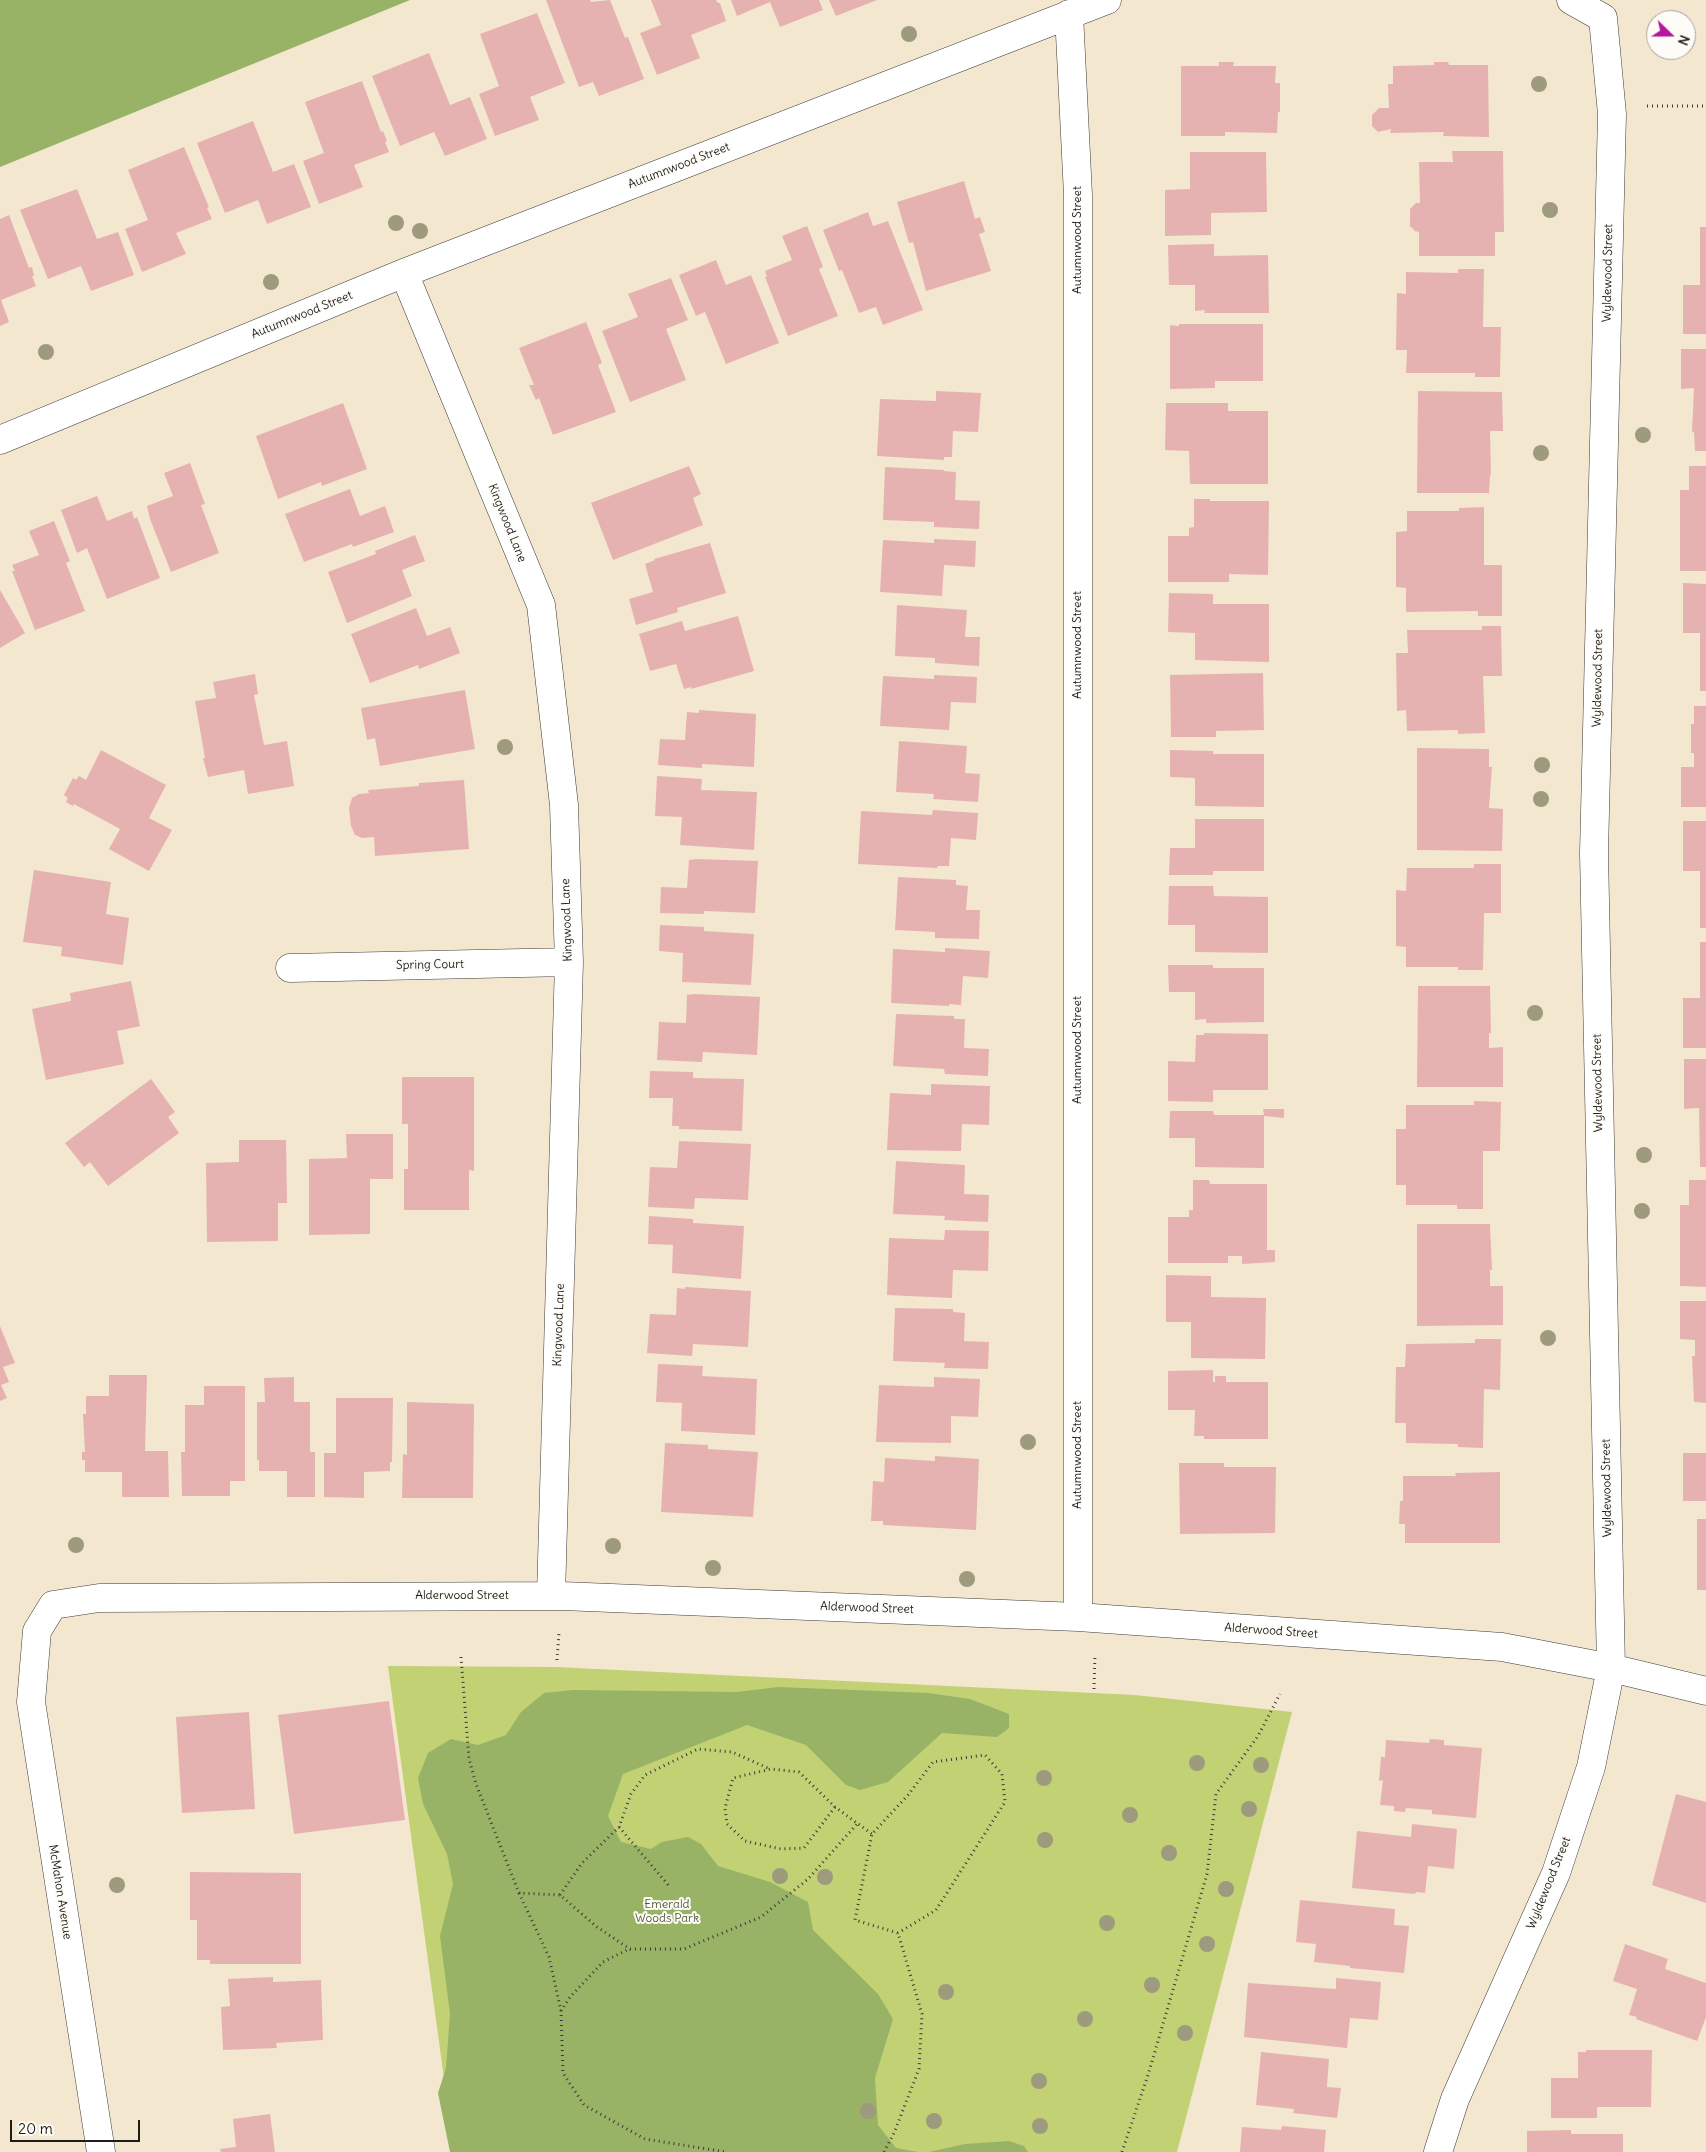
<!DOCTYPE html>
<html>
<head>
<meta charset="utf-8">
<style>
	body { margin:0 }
	#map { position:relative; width:1706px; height:2152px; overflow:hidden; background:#f4e7cf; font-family:Delius,sans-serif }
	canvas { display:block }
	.north { position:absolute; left:1646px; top:10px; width:50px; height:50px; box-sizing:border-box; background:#fdfcf7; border:1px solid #a3a29f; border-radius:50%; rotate:112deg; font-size:14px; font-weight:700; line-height:20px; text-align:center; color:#1c1c1c }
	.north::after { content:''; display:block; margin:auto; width:18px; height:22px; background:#b5179e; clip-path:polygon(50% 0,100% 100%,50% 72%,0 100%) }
	.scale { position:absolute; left:10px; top:2120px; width:130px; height:22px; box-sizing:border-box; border:2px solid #1c1c1c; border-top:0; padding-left:6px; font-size:15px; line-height:18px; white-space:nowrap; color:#1c1c1c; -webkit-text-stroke:4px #fdfcf7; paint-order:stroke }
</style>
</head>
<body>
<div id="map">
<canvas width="1706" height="2152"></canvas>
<div class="north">N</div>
<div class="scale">20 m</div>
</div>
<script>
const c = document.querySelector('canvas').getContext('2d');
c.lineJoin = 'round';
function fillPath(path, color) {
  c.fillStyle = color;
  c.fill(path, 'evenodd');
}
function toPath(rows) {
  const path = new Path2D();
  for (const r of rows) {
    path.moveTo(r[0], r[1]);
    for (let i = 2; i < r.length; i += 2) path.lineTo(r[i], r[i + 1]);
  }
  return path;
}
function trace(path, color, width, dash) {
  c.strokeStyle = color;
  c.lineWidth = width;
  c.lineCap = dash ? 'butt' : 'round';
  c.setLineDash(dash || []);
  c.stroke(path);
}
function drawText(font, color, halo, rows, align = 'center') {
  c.font = font + ' Delius,sans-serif';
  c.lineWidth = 4;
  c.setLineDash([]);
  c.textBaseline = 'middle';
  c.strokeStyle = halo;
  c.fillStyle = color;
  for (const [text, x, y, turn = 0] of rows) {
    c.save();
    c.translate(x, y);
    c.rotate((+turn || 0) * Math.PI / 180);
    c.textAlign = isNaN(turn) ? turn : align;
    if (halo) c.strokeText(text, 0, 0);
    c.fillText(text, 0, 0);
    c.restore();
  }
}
const green = toPath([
	[388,1666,555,1667,1135,1695,1292,1712,1177,2152,454,2152]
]);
const forest = toPath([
	[0,0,410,0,0,167],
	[778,1687,928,1693,970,1699,1009,1714,1009,1728,997,1737,942,1733,888,1782,860,1790,846,1785,806,1745,747,1725,623,1774,608,1816,621,1842,651,1849,662,1842,688,1837,701,1844,718,1866,770,1882,808,1902,813,1930,878,1994,893,2019,875,2078,878,2125,896,2148,918,2152,450,2152,438,2093,446,2068,450,2014,440,1936,453,1884,447,1854,423,1804,418,1778,428,1753,451,1739,478,1745,506,1735,521,1712,544,1693,573,1690,737,1692],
	[1009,2141,1024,2146,1028,2152,929,2152,965,2144]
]);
const building = toPath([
	[546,0,590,0,591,2,610,0,625,38,628,37,644,79,599,96,593,82,579,87],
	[651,0,716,0,718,3,720,3,726,21,691,35,700,58,657,75,640,33,661,25],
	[731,0,819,0,823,10,780,27,770,2,737,16],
	[829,0,877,0,836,16],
	[537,13,565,83,530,97,539,120,495,136,479,94,499,86,480,34],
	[429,53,450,105,470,97,487,139,445,156,434,132,400,146,372,76],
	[1219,62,1234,62,1233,66,1276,66,1275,83,1280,83,1280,112,1278,112,1277,133,1225,132,1225,136,1181,136,1181,66,1219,66],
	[1434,62,1448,62,1449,65,1488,65,1489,137,1443,136,1444,132,1390,133,1391,129,1378,132,1372,126,1372,115,1379,108,1389,108,1388,84,1393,84,1393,66,1434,65],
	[362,81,381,132,383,131,387,141,385,142,389,152,354,165,363,187,319,204,303,161,324,153,305,102],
	[253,121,273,172,294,164,311,207,267,224,258,200,225,213,197,143],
	[184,147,209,207,207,208,212,219,176,233,186,254,142,272,125,229,148,220,128,170],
	[1452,151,1503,151,1504,232,1495,232,1495,256,1419,256,1419,232,1415,231,1410,226,1410,209,1416,203,1420,203,1419,162,1453,162],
	[1190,152,1266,152,1267,212,1211,213,1211,235,1165,236,1165,190,1190,189],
	[964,181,975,219,980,217,985,232,979,234,991,271,926,291,913,242,909,243,897,202],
	[77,189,97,239,118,232,134,275,91,291,81,266,48,279,20,210],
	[868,212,873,226,888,221,923,310,883,325,876,307,859,313,842,270,839,271,823,230],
	[9,215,29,268,32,267,34,276,32,276,36,286,1,300,9,322,0,326,0,219],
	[807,226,823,267,819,269,838,316,788,336,765,277,767,277,765,271,792,260,782,236],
	[1700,227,1706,227,1706,334,1683,334,1683,285,1700,285],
	[1214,244,1214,256,1268,255,1269,313,1204,313,1205,310,1195,311,1195,285,1169,285,1168,245],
	[716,260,726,285,751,275,779,343,726,364,705,312,696,316,679,275],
	[1458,269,1484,269,1483,327,1501,327,1500,377,1475,377,1475,373,1406,373,1407,350,1396,350,1397,293,1406,294,1406,272,1458,273],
	[671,278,688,320,666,329,686,380,630,402,602,331,638,317,628,294],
	[586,322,602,363,598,365,616,412,553,435,539,398,536,400,529,385,534,385,519,348],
	[1179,324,1263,324,1263,381,1215,381,1215,388,1170,389,1170,325,1179,326],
	[1681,349,1706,349,1706,451,1695,451,1694,432,1692,432,1694,388,1681,389],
	[936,391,981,393,978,432,953,431,952,457,944,457,944,460,877,456,880,399,936,401],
	[1418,391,1502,392,1503,431,1490,431,1491,475,1490,475,1489,493,1417,493],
	[343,403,367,469,322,486,321,482,278,499,256,436],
	[1166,403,1228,403,1228,411,1268,411,1268,484,1190,484,1189,451,1165,450],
	[190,463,205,504,201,505,219,553,171,572,150,519,147,506,173,496,164,473],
	[689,466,701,494,693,498,703,525,613,560,591,503],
	[1689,466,1706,466,1706,571,1680,571,1680,490,1689,490],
	[885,467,944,470,944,471,956,472,955,500,980,501,979,529,934,527,934,522,883,520],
	[350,489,360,516,385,506,394,532,353,547,352,544,304,562,285,514],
	[97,496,107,521,132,511,134,519,137,517,160,578,107,599,87,548,77,553,61,510],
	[1194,499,1210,499,1210,501,1269,501,1268,575,1229,574,1229,582,1168,582,1168,536,1189,536,1189,528,1194,527],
	[1484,507,1484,565,1502,565,1502,616,1478,616,1478,611,1406,612,1406,588,1396,587,1396,532,1407,531,1407,511,1459,511,1459,508],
	[54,521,70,561,66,563,85,611,35,630,12,571,15,571,12,565,39,555,29,531],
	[415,535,425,561,402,570,412,596,347,623,328,572,376,554,375,551],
	[934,539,976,541,975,567,944,565,942,596,880,592,883,540,934,543],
	[710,543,726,593,677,608,678,612,636,625,629,599,653,592,645,564,655,560,654,559],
	[1683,583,1706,584,1706,691,1700,691,1700,633,1683,633],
	[0,590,25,633,0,648],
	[1169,593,1213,594,1213,604,1269,604,1269,662,1195,660,1195,633,1168,632],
	[897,605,967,610,965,637,980,637,979,666,935,663,935,658,895,656],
	[416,608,427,636,450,627,460,653,419,669,418,665,370,683,351,634],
	[738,616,754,671,691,689,691,687,684,689,676,664,650,671,639,634,682,621,685,631],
	[1482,626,1501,626,1502,676,1483,676,1485,733,1458,734,1458,730,1407,731,1406,710,1397,711,1396,653,1408,653,1407,630,1482,630],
	[1263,673,1264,730,1216,731,1216,737,1171,737,1170,675],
	[255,674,258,694,254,695,264,745,287,741,294,786,248,794,244,770,208,777,203,758,205,758,195,701,216,698,213,682],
	[934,675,977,677,976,703,951,702,949,730,880,726,883,676,934,679],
	[465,690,475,749,380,766,375,738,367,740,361,708],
	[1694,706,1706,706,1706,807,1681,807,1681,767,1694,767,1694,753,1691,753,1691,724,1694,724],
	[699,710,756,714,754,767,702,764,702,768,658,765,660,739,685,740,687,712,699,713],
	[899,741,967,746,965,773,980,774,978,802,933,799,934,794,896,792],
	[1417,748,1489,749,1489,767,1492,767,1489,808,1503,809,1502,851,1417,850],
	[101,750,166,785,149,818,172,830,149,871,109,849,120,829,74,804,73,806,66,802,68,798,64,795,73,778,76,780,79,776,86,780],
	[1170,750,1213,751,1213,754,1264,754,1264,807,1195,806,1195,778,1170,777],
	[657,776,702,779,701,790,757,792,754,850,680,845,682,817,655,816],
	[464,780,469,849,375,856,374,837,362,838,355,835,351,826,349,808,352,798,359,794,369,793,368,790,419,786,419,783],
	[933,810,978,813,976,840,951,838,949,866,938,866,937,868,858,864,861,811,932,815],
	[1195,819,1264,819,1264,871,1213,871,1213,875,1169,875,1170,848,1195,848],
	[1683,821,1706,821,1706,928,1700,928,1700,871,1683,871],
	[696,859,758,861,755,913,704,911,704,914,660,913,661,887,687,888,689,860],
	[1474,864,1501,864,1501,913,1484,913,1483,970,1458,970,1458,967,1406,967,1406,947,1396,946,1396,890,1406,891,1407,868,1474,868],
	[34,870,111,882,106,914,129,918,123,965,61,956,62,947,23,942],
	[898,877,956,880,956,885,968,886,966,910,980,910,979,939,935,938,935,932,895,930],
	[1169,886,1213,886,1214,896,1268,897,1268,953,1195,952,1195,925,1168,925],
	[660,925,704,927,704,931,754,934,751,985,682,982,683,953,659,951],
	[1700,942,1706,942,1706,1048,1683,1048,1683,998,1700,998],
	[945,948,990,951,988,978,963,976,961,1005,949,1004,949,1006,891,1003,893,949,945,952],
	[1168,965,1213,965,1213,968,1264,968,1264,1022,1206,1023,1206,1019,1195,1020,1195,992,1169,992],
	[131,981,140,1026,117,1031,124,1064,46,1080,32,1009,71,1001,70,993],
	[1418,986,1490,986,1491,1033,1489,1033,1489,1048,1503,1047,1503,1087,1417,1087],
	[694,994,760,997,757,1055,703,1052,702,1062,657,1060,659,1022,686,1023,687,995],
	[896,1014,954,1016,954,1019,965,1019,964,1048,989,1049,988,1076,945,1074,944,1069,893,1066],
	[1204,1033,1268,1034,1268,1090,1213,1090,1213,1102,1168,1101,1168,1061,1195,1062,1196,1035,1204,1035],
	[1684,1059,1706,1059,1706,1167,1700,1167,1699,1108,1684,1109],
	[650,1071,693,1072,693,1078,744,1079,742,1131,679,1129,679,1126,672,1126,673,1098,649,1098],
	[402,1077,474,1077,474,1171,469,1170,469,1210,404,1210,404,1169,408,1169,408,1124,402,1124],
	[151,1079,175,1112,168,1117,179,1133,108,1186,90,1162,84,1167,65,1143],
	[931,1084,990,1086,989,1125,962,1124,961,1151,887,1150,890,1093,931,1095],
	[1474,1101,1501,1102,1500,1151,1483,1151,1483,1209,1457,1209,1457,1205,1406,1205,1406,1185,1396,1185,1396,1129,1406,1129,1406,1105,1474,1105],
	[1263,1109,1284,1109,1284,1118,1264,1116,1264,1168,1195,1167,1195,1138,1169,1138,1170,1111,1213,1111,1214,1115,1264,1115],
	[346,1134,393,1134,393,1179,370,1179,370,1234,309,1235,309,1159,347,1158],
	[239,1140,286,1140,287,1203,278,1203,278,1241,207,1242,206,1163,239,1162],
	[679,1141,751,1144,748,1200,695,1198,694,1209,648,1207,650,1167,677,1168],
	[896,1161,965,1165,964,1194,989,1195,988,1222,944,1220,945,1216,893,1214],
	[1193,1180,1209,1180,1210,1184,1267,1184,1267,1250,1275,1250,1275,1262,1242,1264,1242,1256,1228,1256,1228,1263,1168,1263,1168,1217,1189,1217,1189,1210,1193,1210],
	[1689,1180,1706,1180,1706,1287,1680,1286,1680,1205,1689,1205],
	[649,1216,693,1219,693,1223,744,1226,741,1279,672,1273,673,1245,648,1244],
	[1417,1224,1490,1224,1492,1270,1490,1270,1490,1286,1503,1286,1503,1325,1417,1326],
	[945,1230,989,1231,988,1271,953,1270,952,1298,887,1295,889,1238,944,1240],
	[1166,1275,1211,1276,1211,1297,1266,1298,1265,1359,1191,1358,1191,1322,1166,1322],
	[685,1287,751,1291,748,1347,693,1344,692,1356,647,1353,650,1314,676,1315,677,1288,685,1289],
	[1680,1301,1706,1301,1706,1403,1694,1402,1692,1356,1695,1356,1695,1340,1680,1339],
	[895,1308,953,1309,953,1312,965,1313,964,1341,989,1342,988,1369,944,1368,945,1363,893,1361],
	[0,1326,15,1363,3,1367,9,1382,1,1385,7,1398,0,1401],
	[1475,1339,1501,1339,1500,1390,1484,1389,1483,1448,1458,1447,1458,1444,1406,1443,1406,1423,1395,1423,1396,1367,1405,1367,1406,1344,1475,1343],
	[658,1364,703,1366,702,1376,757,1379,755,1435,681,1431,682,1403,656,1402],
	[1213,1370,1213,1382,1215,1382,1215,1376,1226,1376,1226,1382,1268,1382,1268,1439,1204,1439,1204,1436,1194,1436,1195,1410,1168,1410,1168,1371],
	[109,1375,147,1375,145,1451,168,1451,169,1497,122,1497,122,1472,85,1472,85,1460,82,1460,82,1452,85,1452,83,1414,86,1414,86,1396,109,1396],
	[294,1377,294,1402,310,1402,310,1452,315,1452,315,1497,287,1497,287,1471,259,1471,259,1460,257,1460,257,1402,265,1402,264,1378],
	[934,1377,980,1379,978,1417,951,1416,951,1443,876,1442,879,1385,934,1387],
	[204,1386,245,1386,245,1481,230,1481,230,1496,182,1496,181,1452,185,1452,185,1405,204,1405],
	[336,1398,393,1398,392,1462,390,1462,390,1471,364,1472,364,1498,324,1497,324,1453,336,1453],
	[407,1402,474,1404,473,1498,402,1498,403,1454,407,1455],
	[665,1443,708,1445,708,1449,758,1452,753,1517,661,1512],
	[1683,1453,1706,1453,1706,1501,1683,1501],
	[935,1456,979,1459,976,1530,883,1525,883,1521,871,1521,873,1481,884,1482,885,1458,935,1461],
	[1179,1463,1224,1463,1224,1467,1276,1467,1275,1533,1180,1534],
	[1500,1472,1500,1543,1405,1543,1405,1524,1399,1524,1400,1501,1403,1501,1403,1476,1456,1476,1455,1473],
	[1697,1519,1706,1519,1706,1590,1697,1590],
	[389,1701,405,1820,294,1834,278,1715],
	[249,1712,255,1809,182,1813,176,1717],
	[1430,1739,1444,1740,1444,1745,1482,1748,1476,1818,1432,1814,1432,1810,1406,1808,1405,1812,1394,1811,1394,1806,1380,1805,1383,1780,1379,1781,1381,1757,1385,1757,1386,1740,1429,1743],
	[1676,1794,1706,1802,1706,1903,1652,1885],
	[1412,1824,1457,1829,1454,1869,1428,1866,1425,1893,1416,1892,1415,1894,1352,1888,1357,1831,1411,1837],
	[190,1872,301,1873,301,1964,210,1964,210,1960,197,1960,197,1920,190,1920],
	[1300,1900,1395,1909,1394,1925,1409,1926,1404,1973,1350,1968,1350,1966,1314,1962,1316,1944,1296,1942],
	[1625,1944,1668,1959,1665,1969,1706,1983,1706,2017,1697,2041,1636,2019,1637,2017,1629,2015,1637,1989,1613,1981],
	[273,1977,273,1982,321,1980,323,2040,276,2043,277,2048,223,2050,221,2007,230,2006,228,1979],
	[1336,1978,1381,1982,1378,2020,1350,2018,1347,2048,1244,2037,1248,1983,1336,1989],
	[1586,2050,1652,2050,1651,2107,1597,2107,1597,2118,1551,2118,1551,2078,1578,2078,1578,2052,1586,2052],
	[1261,2052,1329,2059,1327,2087,1341,2088,1337,2118,1293,2113,1294,2109,1256,2105],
	[270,2114,275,2152,221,2152,220,2149,236,2147,233,2119],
	[1282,2126,1326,2130,1324,2152,1240,2152,1242,2127,1281,2130],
	[1571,2130,1571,2134,1623,2134,1623,2152,1527,2152,1527,2131]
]);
const path = toPath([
	[1647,106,1706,106],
	[461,1657,469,1759,476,1784,519,1893,560,1895,597,1927,630,1949,684,1949,761,1917,808,1879,857,1824],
	[557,1660,559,1633],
	[1094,1689,1095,1654],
	[835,1807,804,1848,781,1849,745,1841,727,1824,725,1808,733,1778,771,1769,799,1772,835,1807,872,1834],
	[619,1827,670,1887],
	[519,1893,549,1957,561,2011,563,2073,584,2105,645,2139,726,2152],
	[560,1895,582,1863,619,1827,631,1794,645,1775,698,1749,732,1752,770,1769],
	[561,2011,570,1997,603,1962,629,1949],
	[884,2152,894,2133,919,2069,922,2014,898,1933,855,1920,872,1834,908,1795,933,1762,985,1755,1002,1774,1005,1802,936,1910,898,1933],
	[1122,2152,1148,2075,1207,1874,1216,1794,1258,1736,1280,1694]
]);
const street = toPath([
	[1069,14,1078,195,1078,1617],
	[404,273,541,605,564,805,569,962,551,1596],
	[0,440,404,273,1107,0],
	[290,968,569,962],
	[101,2152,31,1702,37,1631,53,1605,99,1598,562,1596,1078,1617,1502,1647,1611,1668,1706,1691],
	[1438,2152,1455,2099,1556,1873,1591,1767,1611,1668,1594,853,1612,114,1603,18,1571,0]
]);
const trees = [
	[909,34],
	[1539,84],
	[1550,210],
	[396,223],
	[420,231],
	[271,282],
	[46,352],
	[1643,435],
	[1541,453],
	[505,747],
	[1542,765],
	[1541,799],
	[1535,1013],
	[1644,1155],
	[1642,1211],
	[1548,1338],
	[1028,1442],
	[76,1545],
	[613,1546],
	[713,1568],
	[967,1579],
	[1197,1763],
	[1261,1765],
	[1044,1778],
	[1249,1809],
	[1130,1815],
	[1045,1840],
	[1169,1853],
	[780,1876],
	[825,1877],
	[117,1885],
	[1226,1889],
	[1107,1923],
	[1207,1944],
	[1152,1985],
	[946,1992],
	[1085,2019],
	[1185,2033],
	[1039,2081],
	[868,2111],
	[934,2121],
	[1040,2126]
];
const streetNames = [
	["Autumnwood Street",679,166,-21],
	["Autumnwood Street",1078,240,-90],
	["Wyldewood Street",1608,273,-89],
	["Autumnwood Street",302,315,-22],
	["Kingwood Lane",507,523,68],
	["Autumnwood Street",1078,645,-90],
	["Wyldewood Street",1598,678,-89],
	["Kingwood Lane",567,920,-92],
	["Spring Court",430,965,-1],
	["Autumnwood Street",1078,1050,-90],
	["Wyldewood Street",1598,1083,-91],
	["Kingwood Lane",559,1325,-88],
	["Autumnwood Street",1078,1455,-90],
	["Wyldewood Street",1607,1488,-91],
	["Alderwood Street",462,1596],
	["Alderwood Street",867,1608,2],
	["Alderwood Street",1271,1631,4],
	["Wyldewood Street",1549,1883,-68],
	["McMahon Avenue",60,1892,81]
];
const parkNames = [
	["Emerald",667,1905],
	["Woods Park",667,1919]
];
fillPath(green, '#c1d174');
fillPath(forest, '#98b366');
fillPath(building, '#e6b2b1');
trace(street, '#3c3a37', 29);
trace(path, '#3c3a37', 3, [1, 4]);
trace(street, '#fff', 28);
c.fillStyle = '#9d9a7e';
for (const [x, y] of trees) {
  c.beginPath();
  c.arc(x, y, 8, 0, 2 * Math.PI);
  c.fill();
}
drawText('12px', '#1c1c1c', '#fdfcf7', streetNames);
drawText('12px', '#565b3b', '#fdfcf7', parkNames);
</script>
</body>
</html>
